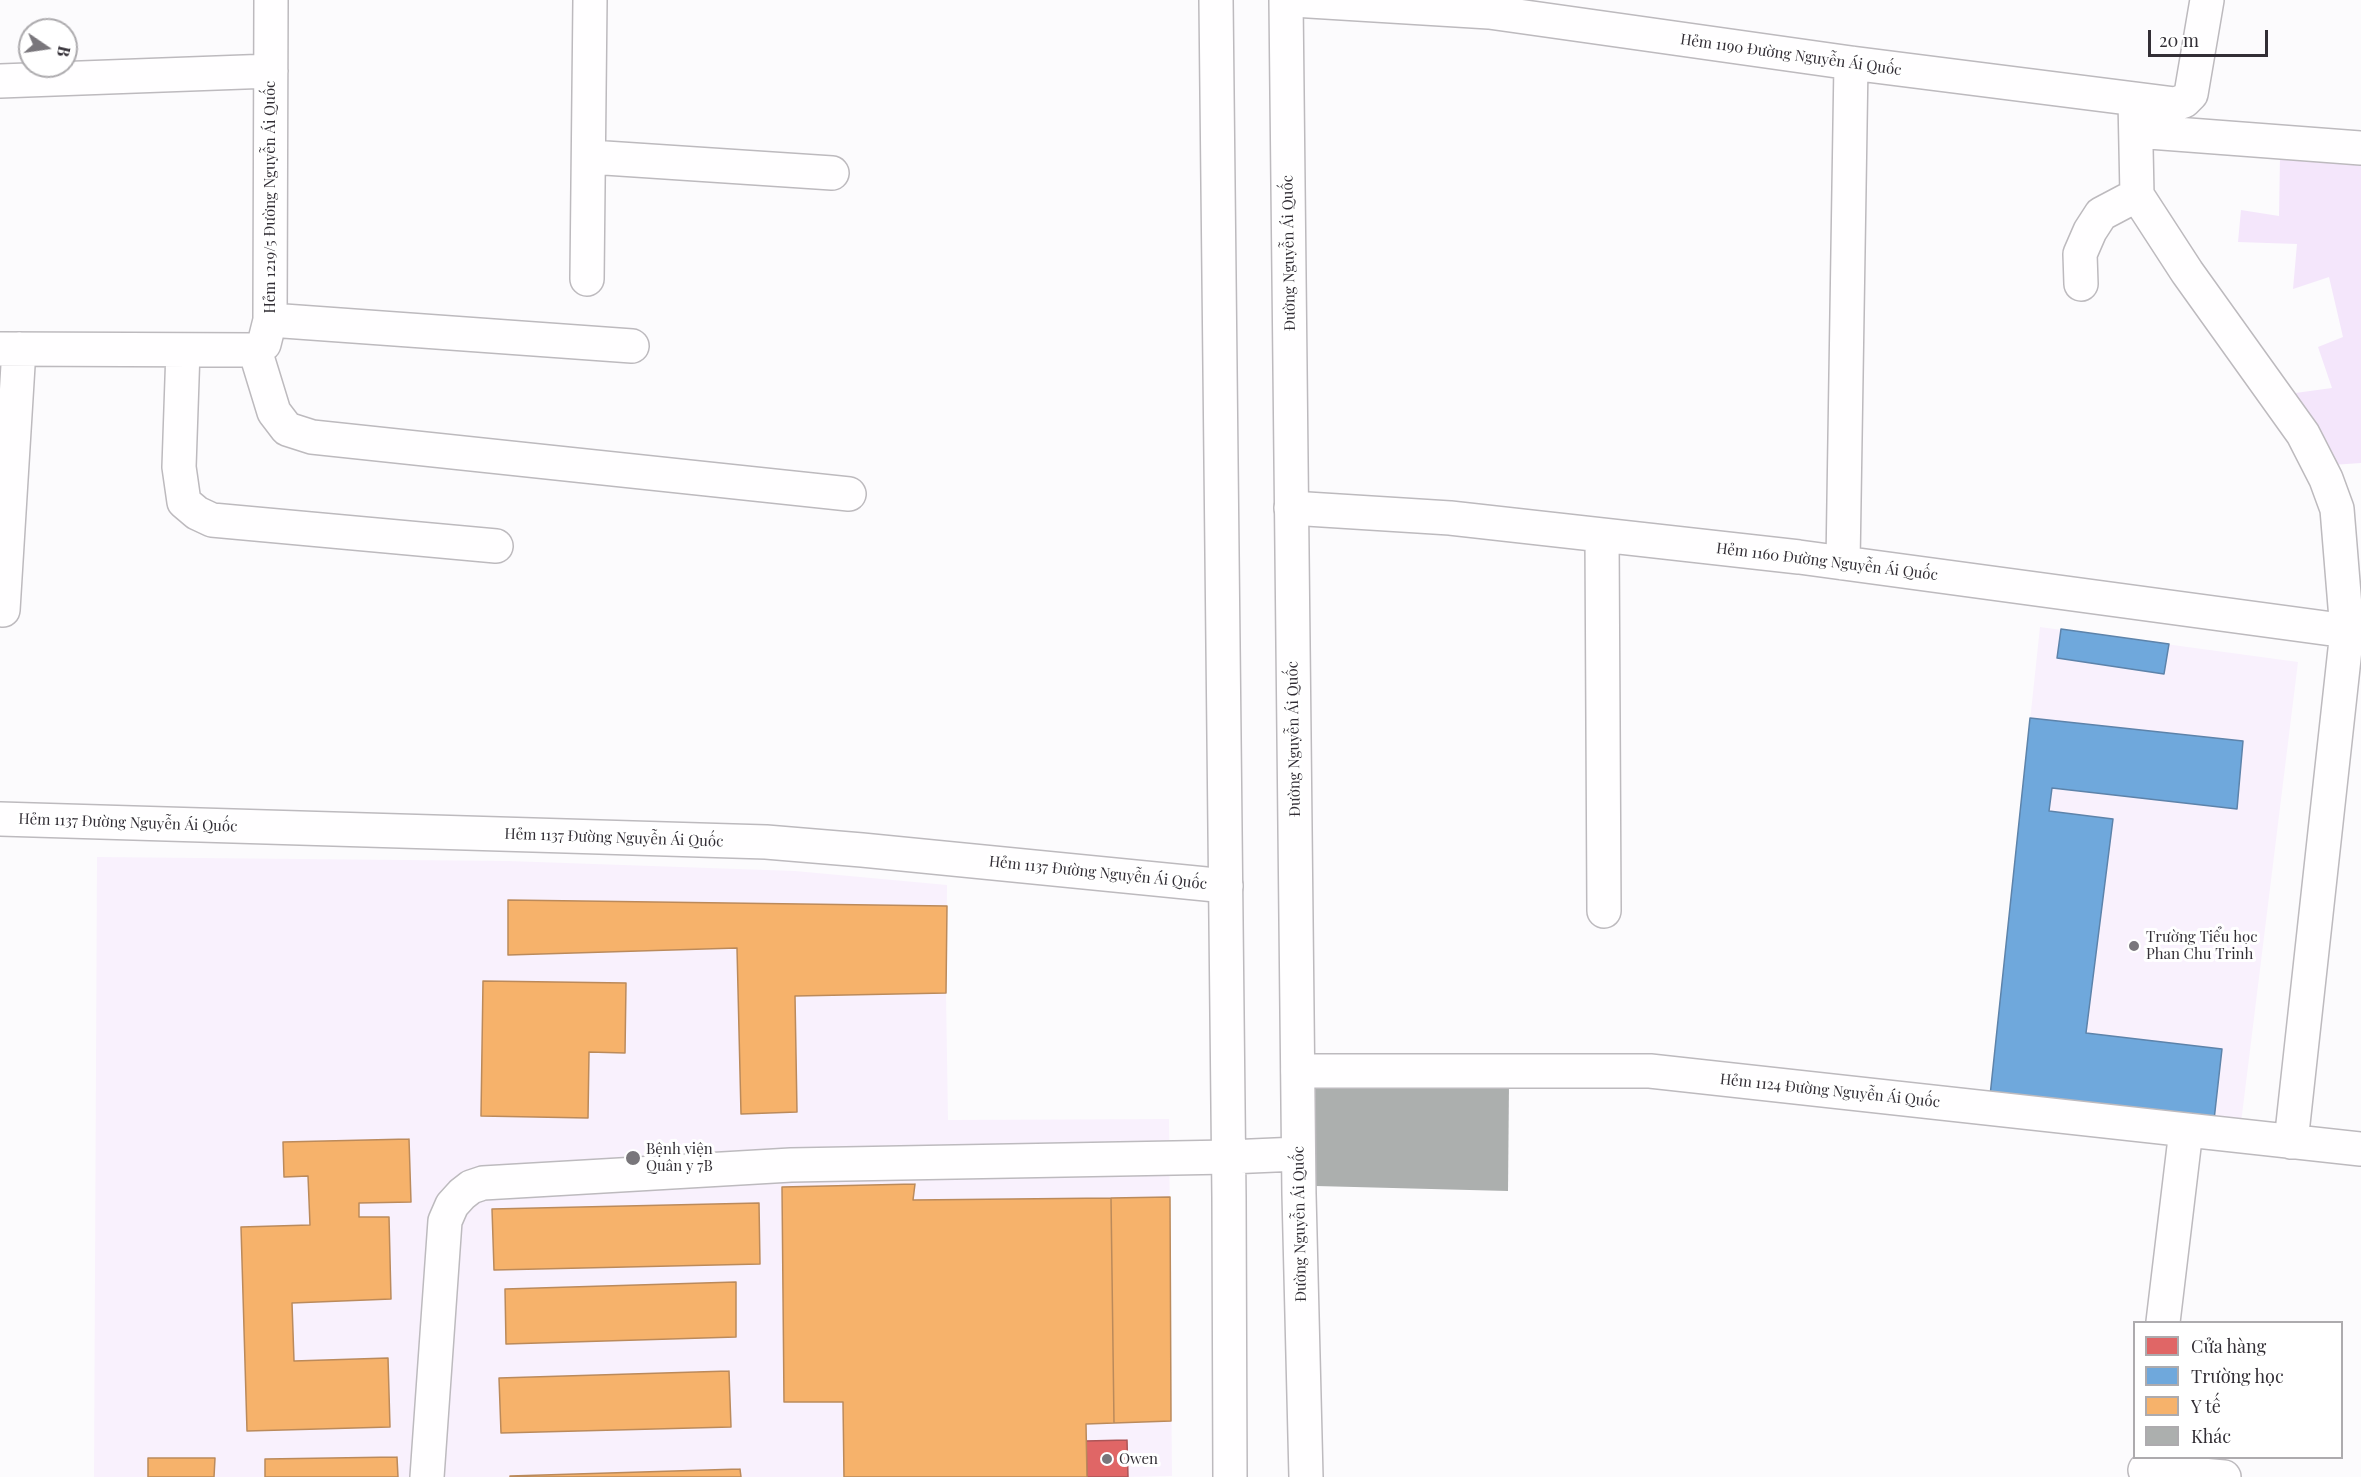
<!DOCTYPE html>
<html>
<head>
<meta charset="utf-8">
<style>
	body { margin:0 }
	#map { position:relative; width:2361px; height:1477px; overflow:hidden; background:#fcfbfd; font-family:"Playfair Display",serif }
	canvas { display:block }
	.legend { position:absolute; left:2133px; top:1321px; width:210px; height:138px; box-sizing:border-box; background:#fff; border:2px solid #adabae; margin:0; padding:8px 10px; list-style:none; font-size:18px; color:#322e35 }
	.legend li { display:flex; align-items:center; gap:12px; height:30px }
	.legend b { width:30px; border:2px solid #adabae }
	.north { position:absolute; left:18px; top:18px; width:60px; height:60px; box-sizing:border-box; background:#fff; border:2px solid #adabae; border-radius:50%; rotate:103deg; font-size:16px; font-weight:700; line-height:24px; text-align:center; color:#322e35 }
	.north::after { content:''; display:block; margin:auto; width:21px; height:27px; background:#79767b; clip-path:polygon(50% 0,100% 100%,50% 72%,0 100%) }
	.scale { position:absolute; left:2148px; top:30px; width:120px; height:27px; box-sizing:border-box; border:3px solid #322e35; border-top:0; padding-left:8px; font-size:18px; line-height:21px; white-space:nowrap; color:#322e35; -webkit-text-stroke:4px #fff; paint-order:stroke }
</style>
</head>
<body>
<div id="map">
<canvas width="2361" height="1477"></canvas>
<ul class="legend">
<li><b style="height:16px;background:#e06666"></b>Cửa hàng</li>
<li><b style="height:16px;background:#6fa8dc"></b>Trường học</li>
<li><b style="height:16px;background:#f6b26b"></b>Y tế</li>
<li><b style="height:16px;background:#acafae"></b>Khác</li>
</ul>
<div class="north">B</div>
<div class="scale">20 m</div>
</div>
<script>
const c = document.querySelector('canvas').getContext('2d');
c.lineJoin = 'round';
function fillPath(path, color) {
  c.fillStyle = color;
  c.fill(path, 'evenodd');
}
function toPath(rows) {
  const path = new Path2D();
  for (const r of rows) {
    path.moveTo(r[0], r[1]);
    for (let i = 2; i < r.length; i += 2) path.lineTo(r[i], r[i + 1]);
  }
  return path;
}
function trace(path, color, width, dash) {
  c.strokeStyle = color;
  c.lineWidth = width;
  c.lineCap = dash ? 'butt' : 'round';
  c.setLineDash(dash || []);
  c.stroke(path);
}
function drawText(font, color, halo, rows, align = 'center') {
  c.font = font + ' "Playfair Display",serif';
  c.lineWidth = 6;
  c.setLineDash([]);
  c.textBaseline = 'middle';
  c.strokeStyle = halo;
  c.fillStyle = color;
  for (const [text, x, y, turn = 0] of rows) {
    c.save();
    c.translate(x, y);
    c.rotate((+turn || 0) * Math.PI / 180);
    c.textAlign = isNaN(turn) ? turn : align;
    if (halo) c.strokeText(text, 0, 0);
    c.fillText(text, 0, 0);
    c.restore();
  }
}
const built = toPath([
	[2040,627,2298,662,2241,1123,1990,1096],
	[97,857,508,861,795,871,947,885,946,993,948,1120,1169,1119,1172,1476,1128,1477,1127,1440,1087,1441,1087,1477,94,1477]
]);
const green = toPath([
	[2280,157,2361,161,2361,463,2332,465,2288,394,2332,388,2318,347,2343,337,2329,277,2293,289,2297,244,2238,242,2241,210,2279,216]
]);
const shops = toPath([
	[1127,1440,1128,1477,1087,1477,1086,1441,1127,1440]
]);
const schools = toPath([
	[2061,629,2169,644,2164,674,2057,658,2061,629],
	[2030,718,2243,741,2237,809,2052,788,2049,811,2113,819,2086,1033,2222,1049,2214,1120,1990,1096,2030,718]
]);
const health = toPath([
	[508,900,947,906,946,993,795,996,797,1112,741,1114,737,948,508,955,508,900],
	[483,981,626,983,625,1053,589,1052,588,1118,481,1116,483,981],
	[409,1139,411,1202,359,1203,359,1217,389,1217,391,1299,292,1303,294,1361,388,1358,390,1427,247,1431,241,1227,310,1225,308,1176,284,1177,283,1142,409,1139],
	[915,1184,913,1200,1111,1198,1114,1423,1086,1424,1087,1477,844,1477,843,1402,784,1402,782,1187,915,1184],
	[1170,1197,1171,1421,1114,1423,1111,1198,1170,1197],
	[759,1203,760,1264,494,1270,492,1209,759,1203],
	[736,1282,736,1337,506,1344,505,1289,736,1282],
	[729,1371,731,1427,501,1433,499,1378,729,1371],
	[397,1457,398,1477,265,1477,265,1459,397,1457],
	[148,1458,215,1458,214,1477,148,1477,148,1458],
	[740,1469,741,1477,510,1477,510,1476,740,1469]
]);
const building = toPath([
	[1315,1083,1509,1084,1508,1191,1316,1186]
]);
const minor = toPath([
	[1293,0,1489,12,1851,63,2175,104,2184,101,2191,94,2207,0],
	[0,81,271,71],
	[2135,100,2137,195,2187,272,2303,434,2326,479,2337,509,2347,631,2291,1142],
	[2136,131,2361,148],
	[590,157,832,173],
	[587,279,590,0],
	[2081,284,2080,254,2090,231,2101,214,2137,195],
	[270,320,632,346],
	[0,349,255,350,264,344,270,320,271,0],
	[183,350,179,467,184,502,197,513,212,520,496,546],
	[255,350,274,412,287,429,312,437,849,494],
	[1291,508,1450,518,1799,557,2361,633],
	[1602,535,1604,911],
	[1843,563,1851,63],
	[3,610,19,349],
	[0,819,766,842,862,850,1226,886],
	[1298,1071,1650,1071,2361,1149],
	[2163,1322,2186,1130],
	[2145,1470,2224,1477],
	[427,1477,445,1221,452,1205,462,1194,471,1187,483,1183,791,1165,1229,1157]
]);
const major = toPath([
	[1216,0,1229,1197,1230,1477],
	[1286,0,1299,1194,1306,1477],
	[1229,1157,1298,1154]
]);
const markers = [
	[2134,946,6,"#79767b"],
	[633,1158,8,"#79767b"],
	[1107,1459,6,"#79767b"]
];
const streetNames = [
	["Hẻm 1190 Đường Nguyễn Ái Quốc",1791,55,8],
	["Hẻm 1219/5 Đường Nguyễn Ái Quốc",270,197,-90],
	["Đường Nguyễn Ái Quốc",1289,253,-91],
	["Hẻm 1160 Đường Nguyễn Ái Quốc",1827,562,7],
	["Đường Nguyễn Ái Quốc",1294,739,-91],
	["Hẻm 1137 Đường Nguyễn Ái Quốc",128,823,2],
	["Hẻm 1137 Đường Nguyễn Ái Quốc",614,838,2],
	["Hẻm 1137 Đường Nguyễn Ái Quốc",1098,873,6],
	["Hẻm 1124 Đường Nguyễn Ái Quốc",1830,1091,6],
	["Đường Nguyễn Ái Quốc",1300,1224,-91]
];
const poiNames = [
	["Trường Tiểu học",2146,937],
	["Phan Chu Trinh",2146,954],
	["Bệnh viện",646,1149],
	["Quân y 7B",646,1166],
	["Owen",1119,1459]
];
fillPath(built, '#f9f1fd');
fillPath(green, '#f4e6fb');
fillPath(shops, '#e06666');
trace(shops, '#ac5557', 1.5);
fillPath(schools, '#6fa8dc');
trace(schools, '#5d83aa', 1.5);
fillPath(health, '#f6b26b');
trace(health, '#bb8a5b', 1.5);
fillPath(building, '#acafae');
trace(minor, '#bdbabe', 36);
trace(major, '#bdbabe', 36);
trace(minor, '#fffeff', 33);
trace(major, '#fffeff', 33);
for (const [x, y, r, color] of markers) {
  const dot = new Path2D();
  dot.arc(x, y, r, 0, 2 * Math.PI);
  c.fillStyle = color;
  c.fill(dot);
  trace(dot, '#fff', 2);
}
drawText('15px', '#322e35', '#fff', streetNames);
drawText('15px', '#322e35', '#fff', poiNames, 'left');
</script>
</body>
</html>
